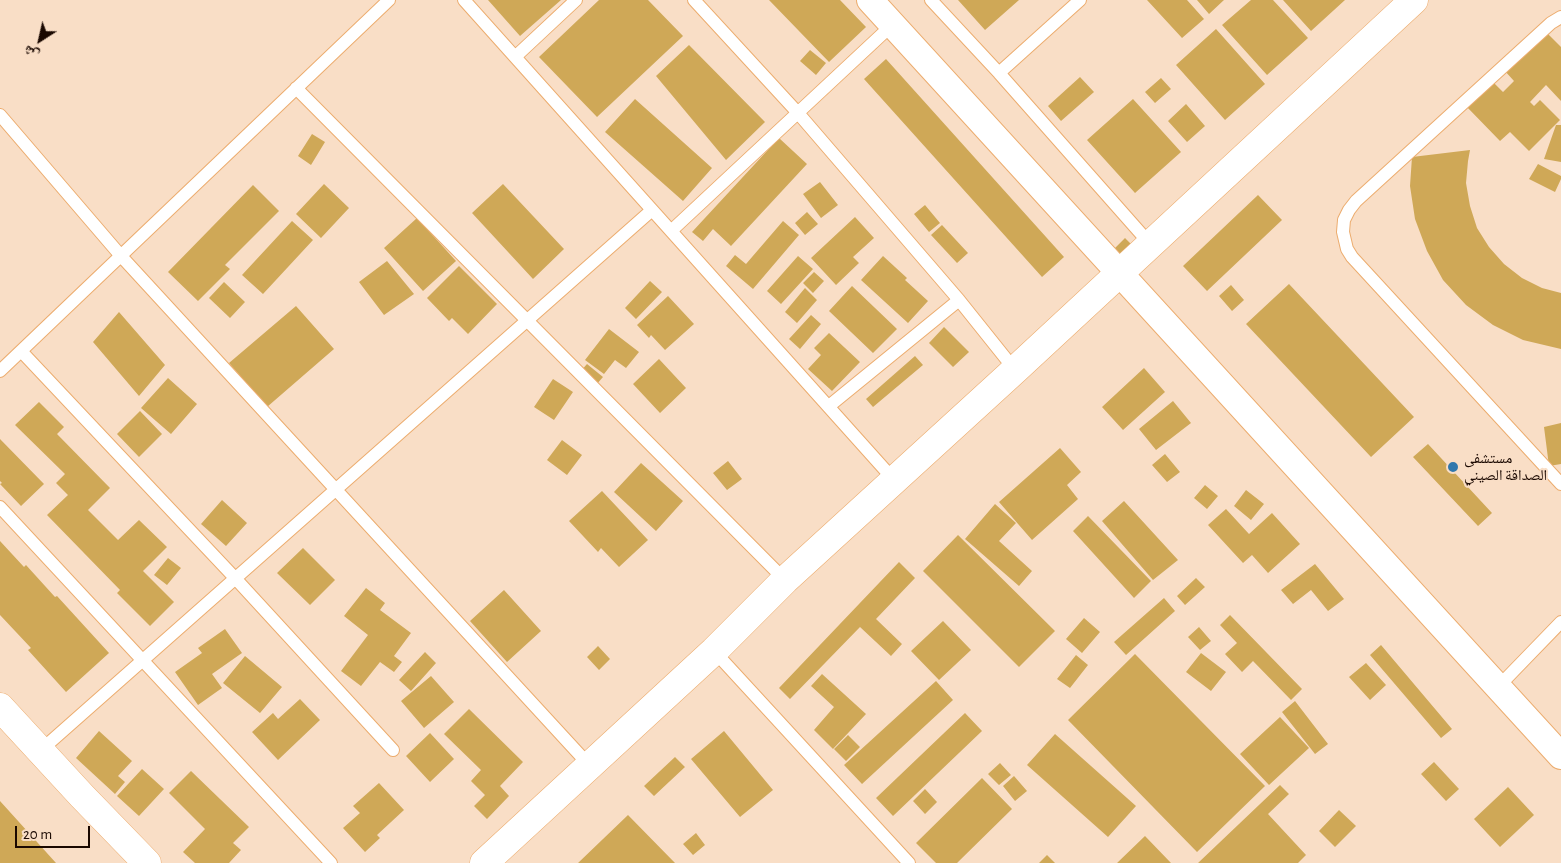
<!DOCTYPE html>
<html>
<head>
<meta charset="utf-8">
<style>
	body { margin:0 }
	#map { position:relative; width:1561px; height:863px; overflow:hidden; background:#f9dec6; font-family:"Alegreya Sans","Noto Naskh Arabic",sans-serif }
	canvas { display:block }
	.north { position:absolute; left:15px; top:15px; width:50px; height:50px; -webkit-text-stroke:4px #f9dec6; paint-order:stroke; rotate:215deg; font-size:14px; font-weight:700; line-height:20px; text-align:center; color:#1a0800 }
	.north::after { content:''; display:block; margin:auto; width:18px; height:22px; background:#1a0800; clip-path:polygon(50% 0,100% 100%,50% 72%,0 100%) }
	.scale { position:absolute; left:15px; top:826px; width:75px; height:22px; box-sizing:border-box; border:2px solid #1a0800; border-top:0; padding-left:6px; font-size:15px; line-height:18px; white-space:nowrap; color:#1a0800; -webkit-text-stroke:4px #f9dec6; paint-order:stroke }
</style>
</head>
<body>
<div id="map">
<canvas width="1561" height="863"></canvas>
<div class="north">ش</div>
<div class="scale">20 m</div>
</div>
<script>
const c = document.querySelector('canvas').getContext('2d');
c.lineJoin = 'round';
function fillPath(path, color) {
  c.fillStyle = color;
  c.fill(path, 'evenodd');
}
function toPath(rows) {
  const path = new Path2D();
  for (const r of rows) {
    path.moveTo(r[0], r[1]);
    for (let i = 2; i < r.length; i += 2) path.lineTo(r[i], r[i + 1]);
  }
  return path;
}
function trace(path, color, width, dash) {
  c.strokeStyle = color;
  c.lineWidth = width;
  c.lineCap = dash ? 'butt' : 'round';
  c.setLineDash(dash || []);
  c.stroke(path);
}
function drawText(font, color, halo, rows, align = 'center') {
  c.font = font + ' "Alegreya Sans","Noto Naskh Arabic",sans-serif';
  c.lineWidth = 4;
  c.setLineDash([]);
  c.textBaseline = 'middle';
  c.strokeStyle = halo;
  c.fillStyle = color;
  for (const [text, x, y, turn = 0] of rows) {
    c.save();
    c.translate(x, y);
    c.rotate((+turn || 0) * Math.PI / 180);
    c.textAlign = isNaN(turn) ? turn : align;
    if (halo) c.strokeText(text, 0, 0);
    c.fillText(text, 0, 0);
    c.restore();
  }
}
const building = toPath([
	[488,0,561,0,520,36],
	[599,0,648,0,683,36,597,117,539,57],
	[769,0,840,0,866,27,829,62],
	[958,0,1019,0,985,30],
	[1147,0,1187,0,1204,19,1182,38],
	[1197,0,1224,0,1209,14],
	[1251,0,1273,0,1308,38,1267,75,1222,25],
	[1283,0,1345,0,1311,31],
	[1216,29,1265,84,1225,120,1176,65],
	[1545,31,1561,47,1561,101,1546,85,1530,102,1534,106,1540,100,1560,120,1529,151,1510,132,1500,141,1466,106,1492,81,1503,92,1514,81,1504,70],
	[689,45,765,122,726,160,656,76],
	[810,50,826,63,816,75,800,61],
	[886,59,1064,257,1042,277,864,79],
	[1080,77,1094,92,1061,121,1048,106],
	[1161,78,1171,89,1155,103,1145,92],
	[635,99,712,168,683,201,605,132],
	[1133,99,1181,152,1135,193,1087,140],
	[1186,104,1205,126,1187,142,1168,121],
	[1556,125,1561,125,1561,162,1544,159],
	[312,134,325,142,311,165,298,156],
	[779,138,807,164,731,246,713,229,703,241,692,232],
	[1470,150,1468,161,1466,183,1470,206,1477,228,1489,247,1504,264,1522,278,1542,288,1561,293,1561,349,1523,340,1493,325,1466,305,1443,280,1427,251,1415,219,1410,186,1412,157],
	[1538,164,1561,176,1561,179,1555,192,1529,179],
	[820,182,838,205,821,218,803,194],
	[324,184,349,208,321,238,296,214],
	[503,184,564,249,533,279,472,213],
	[253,185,279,211,225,265,230,269,198,301,168,272],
	[1258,195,1282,220,1207,291,1183,266],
	[925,205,940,223,929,232,914,214],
	[807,212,818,224,805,235,795,223],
	[855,217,874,238,853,257,859,263,836,285,811,258],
	[417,218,456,261,423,291,384,248],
	[292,221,313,240,263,294,242,275],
	[783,221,799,235,753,289,726,266,735,255,746,264],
	[942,225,968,253,957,263,931,235],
	[1125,238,1138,251,1125,264,1112,251],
	[798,256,813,269,781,304,767,291],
	[883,256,907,278,905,280,928,301,908,323,861,280],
	[387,261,414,294,384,315,359,282],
	[459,266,497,304,468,334,452,318,449,321,427,298],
	[814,272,824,281,813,293,803,283],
	[650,281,662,292,636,319,625,308],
	[224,282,245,302,230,318,209,298],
	[1289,284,1414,417,1371,457,1246,324],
	[1231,285,1244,300,1232,311,1219,296],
	[852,286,897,329,873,353,829,311],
	[805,288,817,300,797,323,785,312],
	[668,296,694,324,665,350,651,335,649,338,637,325],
	[296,306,334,349,267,407,229,363],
	[119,312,165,365,139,396,93,342],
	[811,315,821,324,800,349,789,339],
	[944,327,969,352,953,367,929,343],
	[609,329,639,352,626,368,615,360,604,374,585,360],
	[829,333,860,362,832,391,808,369,821,355,814,348],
	[915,356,923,365,873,407,866,399],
	[659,359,686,388,660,413,633,384],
	[587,364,603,377,596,385,580,372],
	[1144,368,1165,392,1123,430,1102,407],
	[168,378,197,404,171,434,141,408],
	[553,379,573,392,554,420,534,407],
	[1173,401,1191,423,1156,450,1139,429],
	[39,402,64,427,57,434,110,488,88,510,118,540,139,520,167,547,143,571,174,602,150,626,117,593,120,590,47,515,68,495,56,483,65,474,15,425],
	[140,411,162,434,139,457,117,434],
	[1561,423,1561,464,1549,466,1544,427],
	[0,439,44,484,21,506,0,484,2,483,0,481],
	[562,440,582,455,567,475,547,460],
	[1428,444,1492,513,1478,526,1413,457],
	[1060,448,1081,472,1067,485,1078,499,1032,540,999,502],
	[1165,454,1180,472,1167,482,1152,465],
	[728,461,742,479,727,490,713,473],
	[641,463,683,501,656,531,614,492],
	[1205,485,1218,496,1207,509,1194,498],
	[1246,490,1264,504,1251,520,1234,506],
	[602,491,648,540,619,567,601,548,598,552,569,521],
	[222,500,247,523,226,546,201,524],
	[1124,501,1178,560,1153,580,1102,521],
	[995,504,1016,523,999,541,1032,571,1019,586,965,539],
	[1226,509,1249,534,1272,513,1300,544,1268,573,1252,555,1243,563,1208,525],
	[1088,516,1151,581,1134,598,1073,531],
	[958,535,1055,631,1019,667,923,571],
	[0,541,24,567,26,565,55,597,57,596,109,653,66,692,28,650,31,648,0,615],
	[303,548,335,580,310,605,277,573],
	[168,558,181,568,167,585,154,575],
	[899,562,915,578,876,619,902,644,891,656,860,627,790,699,779,688],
	[1315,564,1344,599,1328,611,1311,590,1293,604,1281,590],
	[1196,578,1205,587,1185,605,1177,596],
	[366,588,385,603,380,610,411,633,394,656,402,662,394,672,380,662,361,686,341,671,368,635,344,616],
	[504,590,541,631,507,662,470,621],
	[1164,598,1175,611,1126,655,1114,642],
	[1230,615,1302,689,1291,700,1253,661,1242,672,1225,654,1237,643,1220,625],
	[1084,618,1100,632,1082,653,1066,639],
	[943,621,971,650,939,680,911,651],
	[1199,627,1211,641,1200,650,1188,637],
	[225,629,242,653,212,674,222,688,198,705,175,672,202,653,198,648],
	[1381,645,1452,729,1441,738,1370,655],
	[598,646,610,659,599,670,587,657],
	[425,652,436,663,411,691,399,680],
	[1201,653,1226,672,1211,691,1186,672],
	[1135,654,1265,786,1197,852,1068,720],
	[1076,655,1088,665,1070,688,1057,679],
	[245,656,282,687,260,713,223,683],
	[1366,663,1386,685,1370,700,1349,677],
	[822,674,866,714,833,749,814,730,834,707,811,686],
	[431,676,454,702,424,728,401,701],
	[936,681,953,700,862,784,844,765],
	[300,699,320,720,278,760,252,732,273,713,278,719],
	[1295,701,1328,744,1315,754,1282,712],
	[469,709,523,762,500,786,509,796,487,819,474,806,485,795,471,781,481,770,444,734],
	[965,713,982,731,893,816,876,798],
	[1280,717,1309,748,1269,785,1240,754],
	[99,731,132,761,118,776,125,782,115,794,76,758],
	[724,731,773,790,740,817,691,759],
	[430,733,454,759,430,782,406,756],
	[1055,734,1136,806,1108,837,1027,765],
	[848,735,860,747,846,761,834,749],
	[675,757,685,767,654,796,644,786],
	[1434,762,1459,789,1446,801,1421,774],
	[1000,763,1011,775,999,785,988,774],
	[142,769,164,789,139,816,117,796],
	[191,771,249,827,233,843,241,850,229,863,195,863,183,852,205,829,169,793],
	[1014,776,1027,791,1015,801,1003,786],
	[982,778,1012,809,957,863,936,863,916,843],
	[379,783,404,810,377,835,380,838,365,852,343,828,360,813,353,806],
	[1280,785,1289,794,1268,814,1306,855,1298,863,1198,863],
	[1508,787,1534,815,1500,847,1474,819],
	[925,789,937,802,925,814,913,801],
	[0,801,56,863,0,863],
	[1339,810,1356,826,1335,847,1319,831],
	[628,815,675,863,578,863],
	[696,833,705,845,693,855,683,844],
	[1145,836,1171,863,1117,863],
	[1047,855,1055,863,1039,863]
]);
const service = toPath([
	[464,0,895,481],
	[694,0,798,113,959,300,1015,370],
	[931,0,999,73,1151,245],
	[1561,17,1551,23,1356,201,1349,210,1344,220,1343,232,1347,249,1352,257,1561,484],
	[515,57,576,0],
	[999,73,1080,0],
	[296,88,785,580],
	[0,115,121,256,590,766],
	[671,231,892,25],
	[21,351,235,578,393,750],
	[0,371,389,0],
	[829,406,959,300],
	[0,507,331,863],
	[714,651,909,863],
	[1498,687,1561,622],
	[40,751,652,210]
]);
const minor = toPath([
	[870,0,1561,756]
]);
const tertiary = toPath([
	[0,707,82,796,147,863],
	[484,863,714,651,785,580,1015,370,1414,0]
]);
const markers = [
	[1453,467,6,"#3178ad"]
];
const poiNames = [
	["مستشفى",1464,458],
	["الصداقة الصيني",1464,475]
];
fillPath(building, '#cfa857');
trace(service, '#ecac6e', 14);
trace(minor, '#ecac6e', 28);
trace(tertiary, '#ecac6e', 29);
trace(service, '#fff', 12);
trace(minor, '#fff', 26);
trace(tertiary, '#fff', 28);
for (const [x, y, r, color] of markers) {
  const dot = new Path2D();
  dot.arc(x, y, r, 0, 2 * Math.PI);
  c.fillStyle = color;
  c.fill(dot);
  trace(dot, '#f9dec6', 2);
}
drawText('15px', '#1a0800', '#f9dec6', poiNames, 'left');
</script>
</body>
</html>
